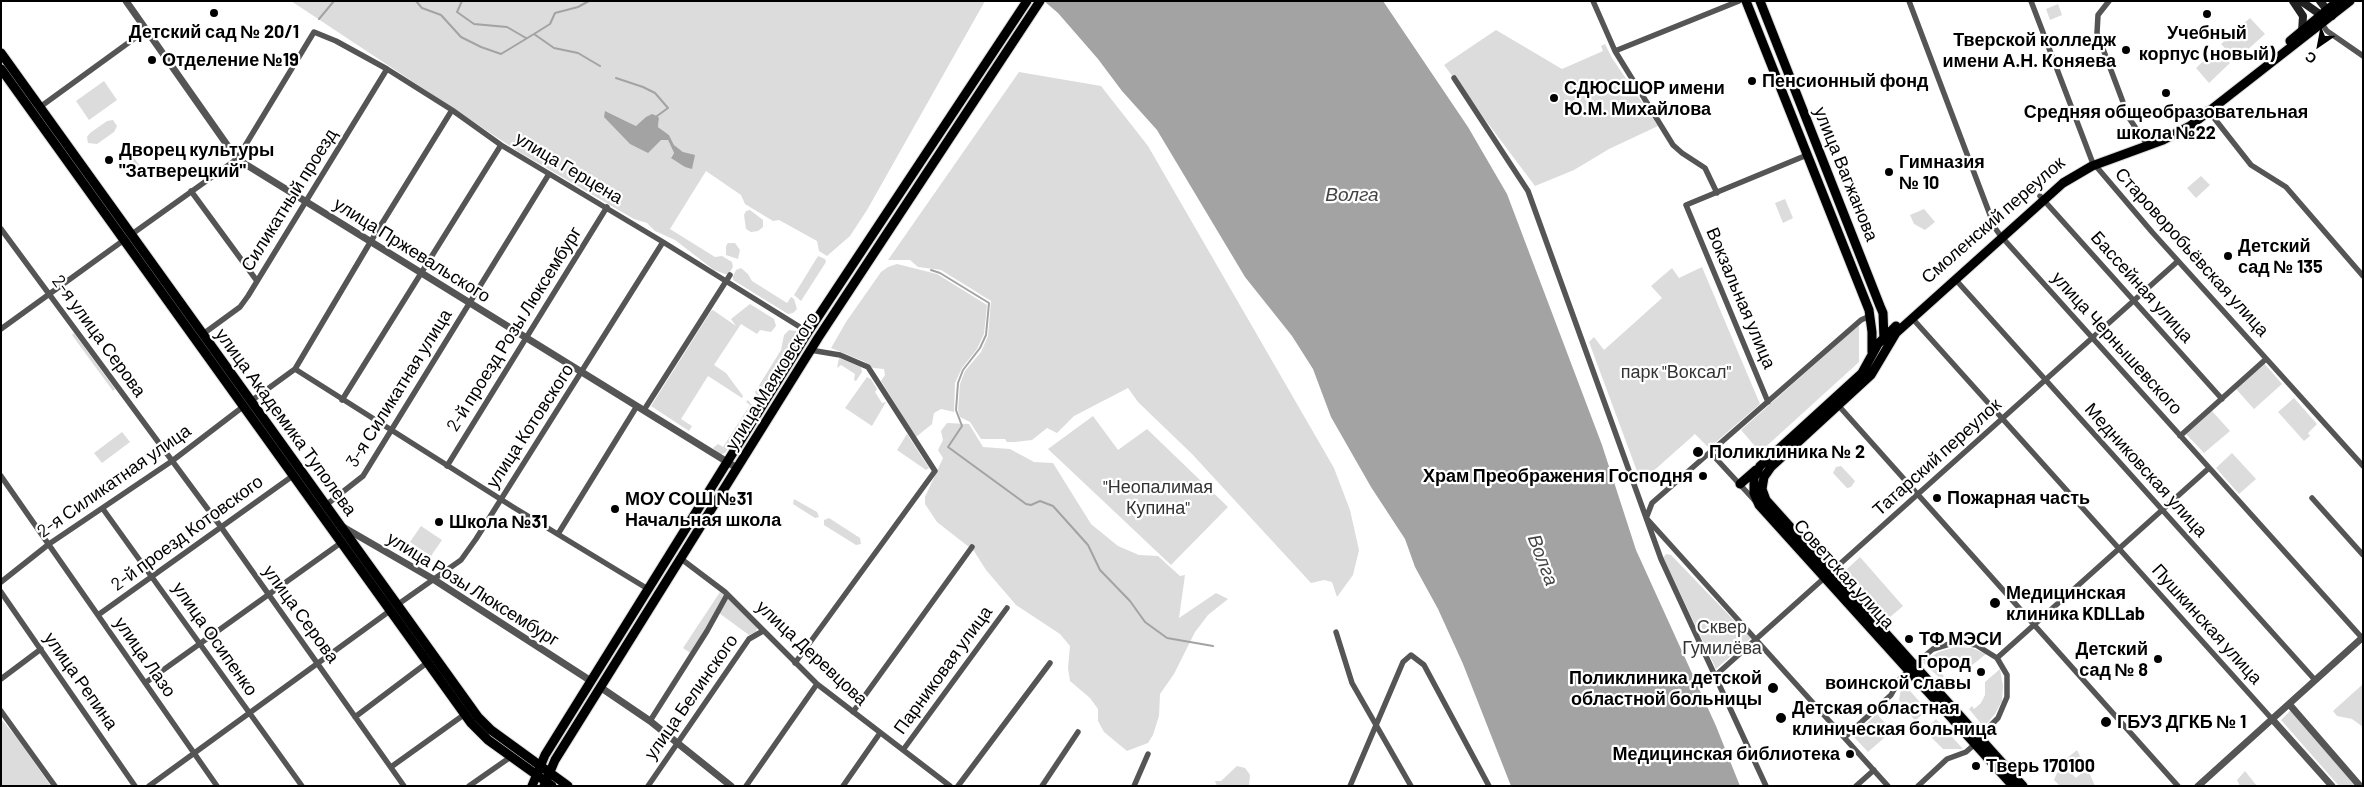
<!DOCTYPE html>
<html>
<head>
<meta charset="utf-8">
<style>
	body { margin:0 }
	#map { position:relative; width:2364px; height:787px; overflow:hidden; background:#fff; font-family:Barlow,sans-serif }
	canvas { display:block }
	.frame { position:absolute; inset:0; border:2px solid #000; pointer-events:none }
	.north { position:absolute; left:2294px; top:20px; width:50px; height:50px; -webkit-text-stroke:4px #fff; paint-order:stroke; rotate:213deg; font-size:14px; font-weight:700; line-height:20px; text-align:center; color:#000 }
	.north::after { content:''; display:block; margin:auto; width:18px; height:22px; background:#000; clip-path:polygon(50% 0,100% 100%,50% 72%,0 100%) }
</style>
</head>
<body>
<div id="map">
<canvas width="2364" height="787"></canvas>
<div class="frame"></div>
<div class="north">С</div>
</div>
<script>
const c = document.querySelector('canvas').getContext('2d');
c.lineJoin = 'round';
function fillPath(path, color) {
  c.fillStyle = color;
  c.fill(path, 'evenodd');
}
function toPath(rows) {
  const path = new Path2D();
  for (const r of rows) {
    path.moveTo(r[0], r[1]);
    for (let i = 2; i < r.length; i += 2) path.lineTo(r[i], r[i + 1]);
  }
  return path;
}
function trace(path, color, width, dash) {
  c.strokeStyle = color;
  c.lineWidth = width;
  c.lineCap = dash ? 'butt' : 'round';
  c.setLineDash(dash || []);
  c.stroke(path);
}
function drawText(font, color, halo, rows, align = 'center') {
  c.font = font + ' Barlow,sans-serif';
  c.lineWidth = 4.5;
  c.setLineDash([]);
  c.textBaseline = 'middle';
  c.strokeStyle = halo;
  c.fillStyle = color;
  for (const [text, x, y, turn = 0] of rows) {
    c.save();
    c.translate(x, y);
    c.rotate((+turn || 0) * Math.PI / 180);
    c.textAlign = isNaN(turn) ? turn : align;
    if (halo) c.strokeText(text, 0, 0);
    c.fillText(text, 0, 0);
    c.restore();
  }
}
const green = toPath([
	[291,1,985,1,867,210,850,236,827,256,819,251,817,241,779,220,773,221,745,204,741,195,706,171,670,229,715,257,722,256,732,262,733,267,728,275,714,270,675,240,655,231,647,223,634,219,519,152],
	[605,111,636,126,659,118,658,127,669,135,674,145,683,152,671,157,674,153,668,140,661,140],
	[2058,4,2062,15,2050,20,2046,9],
	[2250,18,2265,34,2236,60,2221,44],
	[1496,30,1562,69,1603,51,1601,46,1605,44,1612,58,1658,126,1609,149,1574,170,1535,186,1444,65],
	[2216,49,2230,63,2209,83,2196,68],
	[1019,72,1101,86,1148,146,1334,468,1350,510,1359,550,1353,575,1337,597,1332,582,1324,580,1311,583,1192,454,1138,402,1128,388,1074,416,1057,433,1047,428,1032,440,1015,442,1007,442,1005,439,981,439,970,422,960,417,958,410,960,384,965,371,981,352,988,336,991,301,941,270,918,267,910,260,888,260],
	[104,81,117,100,89,120,76,101],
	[113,120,117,126,114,132,97,144,88,143,87,137,90,133,107,121],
	[134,158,140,166,128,175,122,167],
	[2201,176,2210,185,2196,198,2187,188],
	[1785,199,1793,218,1783,223,1775,203],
	[1924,209,1935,222,1925,230,1914,224,1910,215],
	[750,210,763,220,763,227,758,231,751,232,746,229,744,215,746,211],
	[728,243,735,243,740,250,738,259,726,255,726,246],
	[818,256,825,259,826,262,801,301,794,295],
	[897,264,937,274,987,305,984,334,977,349,962,368,955,383,954,412,941,409,934,413,932,424,916,437,881,381,885,375,884,369,873,368,863,361,831,348,846,322,881,272,888,267],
	[1702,267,1760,404,1709,448,1695,434,1641,482,1589,342,1594,337,1604,350,1662,298,1651,286,1672,268,1679,278],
	[741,268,748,274,752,281,787,303,791,297,794,299,797,309,793,313,788,314,733,280,733,276,736,270],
	[750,304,774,319,776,326,771,332,760,330,757,334,741,324,714,365,726,373,743,396,742,398,708,376,681,419,692,426,689,431,651,406,711,311,713,310,736,326,731,319],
	[1859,325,1859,362,1760,452,1741,430],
	[789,330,796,331,799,336,758,398,755,392,781,350,784,335],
	[74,333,115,389,113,391,72,335],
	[839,358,861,367,862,372,856,381,854,380,855,374,841,365,837,368],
	[2264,363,2282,384,2254,409,2236,389],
	[867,377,871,379,877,389,875,392,882,403,886,402,872,426,845,408],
	[2294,398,2317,424,2308,433,2310,436,2304,441,2278,412],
	[748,400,752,405,753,409,725,453,720,455,713,448,718,444,723,447,750,405,746,402],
	[2212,411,2230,431,2204,453,2186,434],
	[1093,416,1118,450,1147,429,1228,507,1171,565,1048,449],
	[947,423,969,424,983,447,1010,449,1034,462,1053,463,1091,524,1118,546,1139,555,1158,556,1180,576,1185,575,1179,618,1216,593,1228,599,1208,615,1195,632,1174,674,1160,694,1159,716,1153,735,1148,743,1127,751,1104,732,1098,721,1098,709,1090,698,1070,681,1068,668,1070,646,1060,634,1016,605,986,570,974,551,937,522,925,504,925,497,943,458,938,450,943,440,941,431],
	[122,432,130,442,102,463,94,453],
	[907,434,929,468,926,470,897,450],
	[2232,453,2256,479,2239,494,2216,468],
	[1841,466,1855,481,1851,487,1847,488,1833,473,1836,467],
	[794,499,817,512,819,517,815,518,793,504],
	[829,518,860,538,861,544,856,545,824,525,824,520],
	[421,526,442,540,431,556,410,542],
	[1666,554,1671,555,1751,638,1716,669,1665,561,1663,558],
	[1860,557,1903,606,1889,618,1846,570],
	[720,592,725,596,692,654,683,648],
	[727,598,757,628,756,632,749,635,719,613],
	[1955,647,1972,648,1986,654,1971,666,1958,664,1942,670,1940,672,1944,676,1941,679,1922,662,1939,652],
	[2000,669,2003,686,2002,701,1995,714,1984,727,1969,709,1972,706,1974,709,1981,703,1985,695,1985,682],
	[1902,682,1927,710,1915,721,1899,700],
	[2363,684,2363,727,2352,719,2337,716,2333,711],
	[2291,710,2356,786,2339,786,2281,720],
	[1877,714,1892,731,1868,752,1853,736],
	[1,719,17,738,51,786,1,786],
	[1936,719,1963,749,1943,749,1924,730],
	[2077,750,2083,762,2071,773,2076,778,2087,768,2095,786,2060,786,2054,780,2057,773,2069,763,2066,759],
	[1237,766,1245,768,1248,772,1250,775,1249,786,1217,786,1215,781,1221,781],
	[2245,771,2257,786,2240,786,2237,780]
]);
const water = toPath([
	[1044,1,1383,1,1468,127,1507,194,1602,445,1636,550,1716,726,1740,786,1511,786,1463,664,1438,609,1415,567,1405,539,1371,487,1331,417,1313,369,1292,336,1245,277,1157,130,1122,91,1098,59,1058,13],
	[605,111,636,126,646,117,652,114,657,116,659,118,658,127,669,135,674,145,683,152,695,155,692,169,685,167,671,158,674,153,668,140,661,140,648,153,630,144,604,117]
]);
const stream = toPath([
	[416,1,422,8,441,15,461,37,481,47,501,54,534,34],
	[462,1,457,12,474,24,507,27,526,38],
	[589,1,578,7,555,13,550,24,534,34,554,48,578,53,600,66],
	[319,19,334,1],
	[616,78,643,87,655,93,668,108,657,116],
	[931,270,940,273,989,303,986,335,980,348,963,370,958,383,956,410,962,426,948,447,1026,504,1031,505,1040,501,1053,506,1088,545,1100,570,1130,601,1145,622,1167,638,1213,646]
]);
const minor = toPath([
	[1593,1,1615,51,1673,145,1682,153,1705,168,1717,193],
	[1909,1,1995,228,2000,235,2363,639],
	[2031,1,2092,161],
	[2109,1,2098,15,2097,33,2129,118,2148,146],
	[2322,24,2327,31,2363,56],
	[1615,51,1739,1],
	[1454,78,1528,191,1661,559,1766,786],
	[40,107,146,30],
	[2207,109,2251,165,2286,187,2363,276],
	[2095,165,2152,232,2363,466],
	[191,191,257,281],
	[2040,196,2222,399],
	[1,229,221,527,404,786],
	[132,234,237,159,314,32,336,41,387,69,452,110,501,145,663,242,808,332],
	[1955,279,2315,680],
	[1912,318,2272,719],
	[1,329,124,240],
	[203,334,240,307,248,296,387,69],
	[295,369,513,507,648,589],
	[342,400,501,145],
	[251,401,295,369,368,246,452,110],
	[1768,402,1686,205,1807,155],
	[1838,405,2178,786],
	[644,410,730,275],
	[2180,436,2266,359],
	[1710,452,1756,502],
	[447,466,607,207],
	[1,476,217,786],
	[2312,498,2363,555],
	[326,505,363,476,549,174],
	[103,509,302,786],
	[1647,516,1652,503,1861,320,1870,316],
	[1648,520,1888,786],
	[558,534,637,406],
	[680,558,725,592,817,684,950,786],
	[1,582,49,544,172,461,244,406],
	[1,592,135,786],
	[397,605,461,560,476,539,663,242],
	[98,615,294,475],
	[1336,632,1352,683,1411,786],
	[1997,658,2209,468],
	[795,663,935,471,868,367,840,355,810,350],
	[1914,665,1933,649,1956,642,1976,645,1997,658,2007,675,2007,697,1998,718,1985,731],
	[1716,675,2178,261],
	[1,679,41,649],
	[145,683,342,542],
	[1,711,55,786],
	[853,712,972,547],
	[355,717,428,662],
	[650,721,707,631,727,595],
	[1845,737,1891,695,1900,679,1909,670],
	[903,750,1007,608],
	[391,767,465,714],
	[149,786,391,610],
	[469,786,512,756],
	[648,786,749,639,763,631],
	[746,786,817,684],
	[843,786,880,733],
	[958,786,1050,663],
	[1042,786,1078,732],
	[1134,786,1148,754],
	[1350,786,1403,662,1411,655,1424,665,1489,786],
	[1856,786,1874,770],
	[1918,786,1947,759,1966,752,1975,744]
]);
const tertiary = toPath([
	[126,1,237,159,737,468],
	[343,527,433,579,591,681],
	[600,687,650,721,731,786],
	[2289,704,2360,786],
	[2272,719,2332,786],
	[2198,786,2363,637]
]);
const secondary = toPath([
	[2293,1,2303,16,2302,32],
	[2301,1,2321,15,2332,16,2320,1]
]);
const primary = toPath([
	[1746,1,1869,310,1872,332,1872,352],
	[1760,1,1880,306,1883,313,1884,340],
	[2290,41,2338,1],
	[1,53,478,717,491,730,568,786],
	[1,69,471,723,488,740,552,786],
	[1896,326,1878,344,1862,373,1760,466,1754,478,1754,493,1759,505,2013,786],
	[1740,484,1756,470],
	[532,786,545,755,808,332,1027,1],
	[544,786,555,760,818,338,1040,1],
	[2023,786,1766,500,1762,489,1764,477,1771,467,1871,375,1896,333,2063,183,2092,166,2163,140,2190,126,2350,1]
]);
const markers = [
	[214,13,5,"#000"],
	[2207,14,5,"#000"],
	[2126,50,5,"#000"],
	[152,60,5,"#000"],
	[1752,81,5,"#000"],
	[2166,93,5,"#000"],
	[1554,98,5,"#000"],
	[109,160,5,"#000"],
	[1889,172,5,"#000"],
	[2228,256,5,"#000"],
	[1698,452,6,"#000"],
	[1703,476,5,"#000"],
	[1937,498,5,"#000"],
	[615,509,5,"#000"],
	[439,522,5,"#000"],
	[1995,603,6,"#000"],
	[1909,639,5,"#000"],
	[2158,659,5,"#000"],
	[1981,672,5,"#000"],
	[1773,688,6,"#000"],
	[1781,718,6,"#000"],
	[2106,722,6,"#000"],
	[1850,754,5,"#000"],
	[1976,766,5,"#000"]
];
const poiNames = [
	["Детский сад № 20/1",214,32,"center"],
	["Учебный",2207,33,"center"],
	["корпус (новый)",2207,54,"center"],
	["Тверской колледж",2116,40,"right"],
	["имени А.Н. Коняева",2116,61,"right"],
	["Отделение №19",162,60],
	["Пенсионный фонд",1762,81],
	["СДЮСШОР имени",1564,88],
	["Ю.М. Михайлова",1564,109],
	["Средняя общеобразовательная",2166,112,"center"],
	["школа №22",2166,133,"center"],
	["Дворец культуры",119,150],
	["\"Затверецкий\"",119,171],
	["Гимназия",1899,162],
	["№ 10",1899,183],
	["Детский",2238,246],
	["сад № 135",2238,267],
	["Поликлиника № 2",1709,452],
	["Храм Преображения Господня",1693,476,"right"],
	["Пожарная часть",1947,498],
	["МОУ СОШ №31",625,499],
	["Начальная школа",625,520],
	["Школа №31",449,522],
	["Медицинская",2006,593],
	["клиника KDLLab",2006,614],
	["ТФ МЭСИ",1919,639],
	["Детский",2148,649,"right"],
	["сад № 8",2148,670,"right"],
	["Город",1971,662,"right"],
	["воинской славы",1971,683,"right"],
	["Поликлиника детской",1762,678,"right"],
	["областной больницы",1762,699,"right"],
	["Детская областная",1792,708],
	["клиническая больница",1792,729],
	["ГБУЗ ДГКБ № 1",2117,722],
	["Медицинская библиотека",1840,754,"right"],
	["Тверь 170100",1986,766]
];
const streetNames = [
	["улица Герцена",569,168,31],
	["улица Вагжанова",1846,174,68],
	["Силикатный проезд",289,200,-58],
	["Смоленский переулок",1993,220,-41],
	["улица Пржевальского",412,250,32],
	["Староворобьёвская улица",2192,252,48],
	["Бассейная улица",2142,287,48],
	["Вокзальная улица",1741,298,67],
	["2-й проезд Розы Люксембург",514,329,-58],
	["2-я улица Серова",99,336,54],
	["улица Чернышевского",2117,343,48],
	["улица Маяковского",772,381,-58],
	["3-я Силикатная улица",399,388,-58],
	["улица Академика Туполева",286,422,54],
	["улица Котовского",530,426,-57],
	["Татарский переулок",1937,457,-42],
	["Медниковская улица",2146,470,48],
	["2-я Силикатная улица",114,481,-35],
	["2-й проезд Котовского",187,533,-36],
	["Советская улица",1844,574,48],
	["улица Розы Люксембург",473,589,32],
	["улица Серова",301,614,54],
	["Пушкинская улица",2207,624,48],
	["улица Осипенко",215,639,55],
	["улица Деревцова",812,653,43],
	["улица Лазо",145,657,55],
	["Парниковая улица",943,670,-54],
	["улица Репина",81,681,55],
	["улица Белинского",691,697,-55]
];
const parkNames = [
	["парк \"Воксал\"",1676,372],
	["\"Неопалимая",1158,487],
	["Купина\"",1158,508],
	["Сквер",1722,627],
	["Гумилёва",1722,648]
];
const waterNames = [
	["Волга",1352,195],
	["Волга",1543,560,69]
];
fillPath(green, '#dcdcdc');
fillPath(water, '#a3a3a3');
trace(stream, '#a3a3a3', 2);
trace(primary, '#dbdbdb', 11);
trace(minor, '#555', 5.5);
trace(tertiary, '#555', 7);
trace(secondary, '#222', 8);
trace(primary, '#000', 9);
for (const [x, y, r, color] of markers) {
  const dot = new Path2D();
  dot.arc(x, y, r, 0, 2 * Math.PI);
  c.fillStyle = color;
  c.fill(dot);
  trace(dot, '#fff', 2);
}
drawText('bold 18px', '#000', '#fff', poiNames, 'left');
drawText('18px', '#000', '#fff', streetNames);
drawText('18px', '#333', '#fff', parkNames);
drawText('italic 19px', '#444', '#fff', waterNames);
</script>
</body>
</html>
